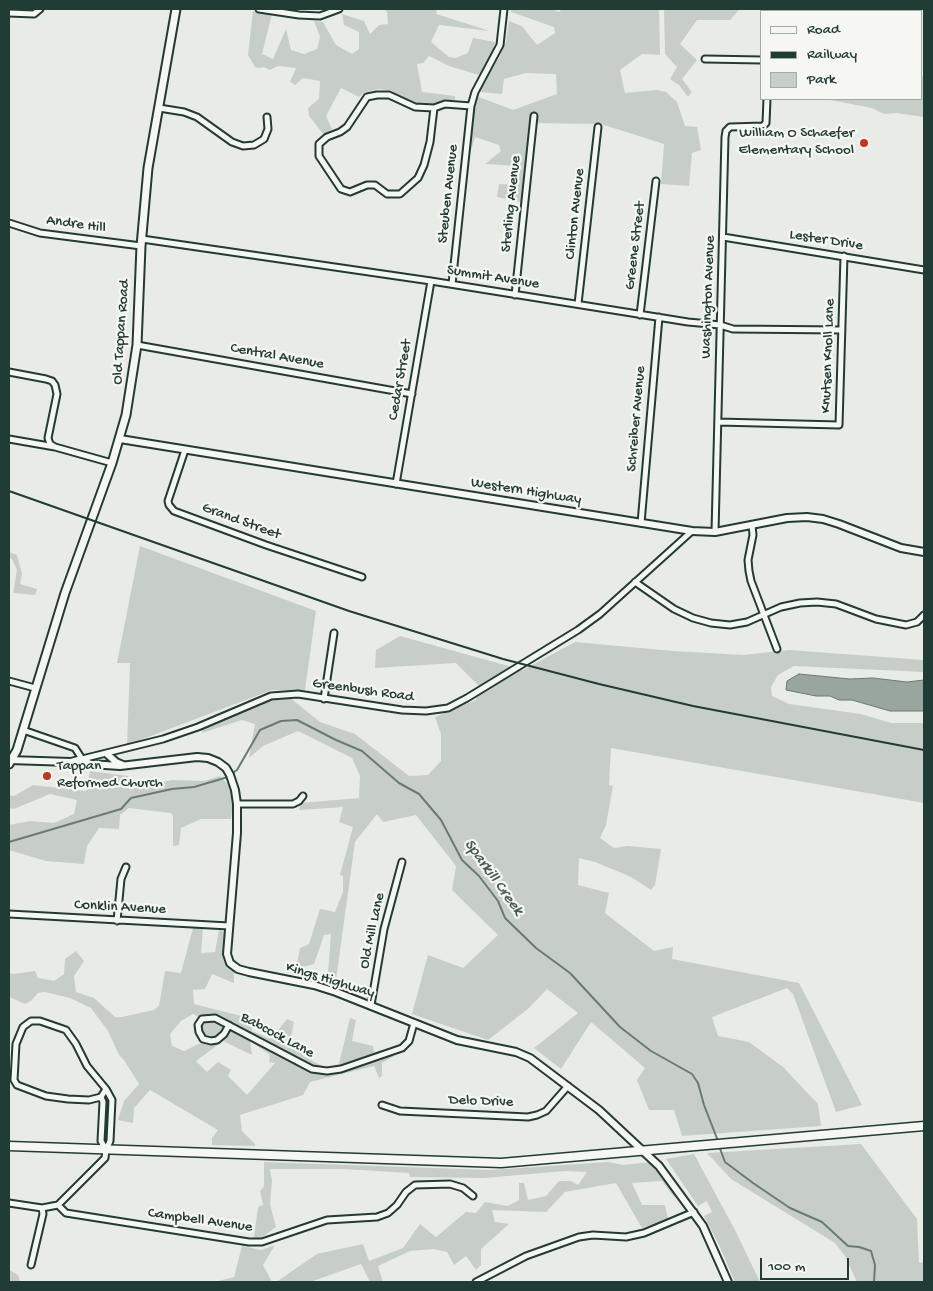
<!DOCTYPE html>
<html>
<head>
<meta charset="utf-8">
<style>
	body { margin:0 }
	#map { position:relative; width:933px; height:1291px; overflow:hidden; background:#e9ebe7; font-family:"Gochi Hand",sans-serif }
	canvas { display:block }
	.frame { position:absolute; inset:0; border:10px solid #1f3d34; pointer-events:none }
	.legend { position:absolute; left:760px; top:10px; width:162px; height:90px; box-sizing:border-box; background:#f6f6f2; border:1px solid #a0aca6; margin:0; padding:6px 9px; list-style:none; font-size:15px; color:#1f3d34 }
	.legend li { display:flex; align-items:center; gap:10px; height:25px }
	.legend b { width:25px; border:1px solid #a0aca6 }
	.scale { position:absolute; left:760px; top:1258px; width:89px; height:22px; box-sizing:border-box; border:2px solid #1f3d34; border-top:0; padding-left:6px; font-size:15px; line-height:18px; white-space:nowrap; color:#1f3d34; -webkit-text-stroke:4px #f6f6f2; paint-order:stroke }
</style>
</head>
<body>
<div id="map">
<canvas width="933" height="1291"></canvas>
<div class="frame"></div>
<ul class="legend">
<li><b style="height:6px;background:#f6f6f2"></b>Road</li>
<li><b style="height:6px;background:#1f3d34"></b>Railway</li>
<li><b style="height:14px;background:#c7cec9"></b>Park</li>
</ul>
<div class="scale">100 m</div>
</div>
<script>
const c = document.querySelector('canvas').getContext('2d');
c.lineJoin = 'round';
function fillPath(path, color) {
  c.fillStyle = color;
  c.fill(path, 'evenodd');
}
function toPath(rows) {
  const path = new Path2D();
  for (const r of rows) {
    path.moveTo(r[0], r[1]);
    for (let i = 2; i < r.length; i += 2) path.lineTo(r[i], r[i + 1]);
  }
  return path;
}
function trace(path, color, width, dash) {
  c.strokeStyle = color;
  c.lineWidth = width;
  c.lineCap = dash ? 'butt' : 'round';
  c.setLineDash(dash || []);
  c.stroke(path);
}
function drawText(font, color, halo, rows, align = 'center') {
  c.font = font + ' "Gochi Hand",sans-serif';
  c.lineWidth = 4.5;
  c.setLineDash([]);
  c.textBaseline = 'middle';
  c.strokeStyle = halo;
  c.fillStyle = color;
  for (const [text, x, y, turn = 0] of rows) {
    c.save();
    c.translate(x, y);
    c.rotate((+turn || 0) * Math.PI / 180);
    c.textAlign = isNaN(turn) ? turn : align;
    if (halo) c.strokeText(text, 0, 0);
    c.fillText(text, 0, 0);
    c.restore();
  }
}
const green = toPath([
	[384,9,437,9,436,14,490,31,439,25,431,42,449,57,456,58,468,53,473,38,495,42,493,51,479,75,449,66,429,56,423,63,417,64,422,92,455,96,455,101,433,105,414,103,404,99,392,91,379,89,365,92,359,97,341,88,326,116,332,129,324,135,309,116,308,108,319,99,320,81,303,78,295,85,290,82,296,68,278,66,270,70,264,67,259,68,255,67,248,55,253,11,272,14,262,54,273,59,286,29,291,50,304,54,317,49,320,37,314,21,323,22,336,45,352,54,359,49,359,32,344,25,342,14,364,21,370,34,379,25,388,24,387,12],
	[511,9,552,9,559,12,562,9,659,9,660,55,642,54,620,70,625,93,657,90,666,92,677,102,685,126,697,127,701,150,692,153,689,186,661,184,664,144,601,124,531,123,521,202,497,197,499,184,517,185,518,166,485,164,501,151,499,145,475,137,470,154,468,153,476,96,513,110,557,94,556,74,526,73,504,79,502,94,480,92,482,85,500,56,506,41,509,21,522,26,537,45,555,33,554,27,511,12],
	[664,9,739,10,730,20,697,20,680,44,697,60,682,79,692,92,688,97,679,85,670,79,677,67,665,54],
	[922,76,924,77,924,117,896,113,884,114,872,108,825,99,922,99],
	[140,546,316,611,305,690,272,690,127,745,130,663,117,663],
	[9,552,17,555,22,574,20,584,37,589,35,595,13,593,17,570,12,559,9,557],
	[400,636,523,670,575,642,673,651,744,655,789,650,924,660,924,672,794,666,778,675,771,687,772,696,789,704,861,714,891,723,924,723,924,803,611,748,609,785,613,786,606,825,600,838,614,848,628,846,661,849,655,885,651,890,631,877,595,862,579,858,578,885,609,893,605,913,654,951,673,947,672,959,799,983,862,1105,836,1112,793,994,787,988,712,1017,718,1036,749,1042,783,1067,818,1104,821,1126,682,1136,674,1110,649,1110,637,1080,645,1068,591,1022,561,1069,534,1048,578,1013,547,989,529,1008,488,1040,412,1014,428,955,463,968,498,935,452,890,456,866,416,815,383,822,377,814,355,842,335,987,327,985,331,934,324,935,314,964,296,969,300,948,309,944,320,909,335,912,343,892,343,876,340,875,353,827,339,822,343,807,299,810,301,803,359,798,360,776,352,758,298,731,263,746,249,758,255,724,242,720,202,733,203,727,270,699,289,697,320,722,355,734,409,776,428,775,441,761,441,734,435,717,476,700,478,685,456,663,375,668,376,650],
	[90,771,128,776,132,787,173,780,204,781,220,776,231,788,233,805,231,819,201,819,181,828,179,845,173,846,173,816,171,813,129,808,120,815,119,829,99,828,87,846,84,864,46,861,9,850,9,825,30,821,54,823,74,814,77,800,50,794,14,809,9,808,9,795,14,796,33,785,86,791],
	[193,928,203,928,201,953,215,952,219,930,224,932,223,958,228,967,234,971,234,983,212,974,205,989,193,990,194,1004,253,1019,252,1031,271,1039,287,1019,294,1022,290,1041,293,1045,301,1048,308,1047,303,1056,326,1068,339,1064,350,1018,356,1020,352,1041,373,1046,374,1052,392,1048,394,1056,382,1063,382,1076,379,1078,374,1066,310,1082,303,1095,240,1115,242,1131,255,1144,255,1146,212,1145,212,1138,218,1130,150,1090,134,1108,133,1123,118,1120,124,1101,139,1084,124,1060,119,1055,108,1031,91,1008,70,998,45,992,38,993,31,1001,25,1004,9,997,9,973,13,974,35,971,38,978,54,981,64,974,65,959,76,951,84,961,74,976,76,992,94,998,115,1017,122,1017,154,1010,159,1006,165,971,181,973],
	[193,1014,207,1020,202,1028,201,1043,184,1051,172,1046,170,1034,181,1021],
	[223,1041,252,1055,250,1041,270,1055,269,1062,275,1063,247,1095,228,1076,231,1070,218,1062,207,1072,196,1061],
	[861,1144,917,1219,919,1263,924,1262,924,1282,857,1282,845,1256,835,1243,731,1179,707,1153],
	[694,1154,735,1230,760,1282,735,1282,719,1245,704,1216,712,1212,707,1201,698,1206,666,1159],
	[264,1162,490,1170,608,1162,623,1165,650,1162,678,1196,674,1197,662,1181,632,1183,642,1205,665,1205,668,1219,642,1228,616,1183,565,1192,546,1212,492,1210,495,1222,509,1224,481,1249,481,1265,476,1270,466,1256,454,1265,447,1252,433,1249,410,1251,378,1266,383,1282,370,1282,361,1264,310,1282,276,1282,317,1254,363,1244,369,1261,403,1248,420,1224,436,1237,466,1212,476,1213,485,1202,508,1206,519,1200,519,1183,524,1183,528,1200,546,1196,559,1181,571,1181,578,1185,587,1172,566,1171,484,1178,410,1177,409,1173,344,1169,270,1169,272,1181,270,1204,276,1227,261,1238,254,1238,258,1207,263,1205,260,1191,264,1186],
	[275,1245,263,1265,272,1282,214,1282,234,1277,242,1246,261,1250],
	[9,1270,18,1275,20,1282,9,1282]
]);
const water = toPath([
	[799,674,850,679,873,678,907,682,924,680,924,711,890,711,852,700,839,700,830,696,816,696,786,690,787,681,799,674]
]);
const stream = toPath([
	[231,774,237,770,260,730,281,721,297,720,336,740,362,751,399,783,419,794,441,820,462,860,479,876,498,901,505,918,536,948,570,973,620,1027,651,1051,692,1074,698,1083,704,1105,718,1141],
	[9,842,121,809,131,798,172,789,194,787,228,777],
	[719,1146,725,1162,753,1183,790,1208,822,1222,848,1246,859,1247,871,1251,875,1265,874,1282]
]);
const minor = toPath([
	[259,9,299,15,320,16,339,9],
	[770,11,770,9],
	[911,11,911,9],
	[9,13,34,14,40,9],
	[705,59,762,60],
	[159,108,184,112,197,117,232,142,243,146,254,145,264,139,268,129,267,117],
	[434,108,430,142,424,165,418,178,400,194,387,194,375,185,367,185,350,192,341,189,319,156,319,144,327,137,340,132,347,127,367,97,377,95,389,95,415,107,434,108,445,104,471,106],
	[9,223,40,233,141,246],
	[723,237,924,270],
	[142,239,431,281,688,322,720,325,733,329,842,330],
	[452,284,471,106,475,92,500,45,504,9],
	[515,295,534,116],
	[578,304,598,127],
	[640,315,656,181],
	[137,345,412,394],
	[9,372,46,379,52,381,55,385,57,394,48,438,50,444,55,447,112,463],
	[718,422,839,425,844,256],
	[9,439,55,447],
	[185,450,168,501,169,505,174,511,266,545,362,577],
	[396,484,431,281],
	[641,523,659,317],
	[752,525,753,535,748,560,749,571,751,581,777,649],
	[715,532,725,137,726,131,730,127,763,126,766,123,767,99],
	[635,582,674,609,693,618,711,623,730,625,747,622,781,607,800,603,817,602,836,604,876,619,906,625,917,622,924,615],
	[9,681,35,688],
	[324,699,334,633],
	[23,730,75,748,82,759,163,739,198,727,271,696,298,694,402,710,426,711,448,708,467,698,578,630,600,614,692,531],
	[237,804,293,804,299,801,303,796],
	[9,914,229,926],
	[117,921,121,879,126,867],
	[371,1005,384,929,402,862],
	[229,1025,224,1034,217,1040,211,1041,203,1039,199,1032,198,1025,202,1019,215,1018,312,1069,327,1071,341,1069,402,1048,409,1041,414,1023],
	[101,1097,103,1102,101,1141,106,1150],
	[382,1105,400,1111,528,1117,537,1115,546,1111,568,1086],
	[9,1203,42,1208,58,1205,105,1158,106,1150,110,1141,112,1100,106,1089,87,1066,76,1044,66,1030,40,1021,31,1021,23,1027,16,1044,14,1080,17,1085,46,1096,68,1099,89,1100,101,1097,106,1089],
	[58,1205,66,1213,249,1242,262,1242,327,1220,377,1217,388,1213,397,1205,406,1192,415,1185,450,1184,463,1188,473,1196],
	[31,1265,43,1214,42,1208],
	[476,1282,526,1256,579,1237,593,1235,626,1237,644,1233,694,1212]
]);
const tertiary = toPath([
	[120,439,692,531,715,532,787,518,807,517,823,519,839,524,901,548,924,552],
	[107,754,116,762,123,765],
	[9,760,71,762,82,759,90,764,120,766,197,757,208,758,218,762,226,768,230,775,235,790,237,804,237,833,227,954,230,963,238,969,249,972,314,985,336,992,457,1040,516,1052,530,1058,599,1110,659,1166,703,1226,728,1282]
]);
const secondary = toPath([
	[9,764,17,750,65,593,112,463,126,415,137,345,141,246,148,168,176,9]
]);
const primary = toPath([
	[9,1146,501,1163,924,1126]
]);
const rail = toPath([
	[9,491,349,611,503,659,599,684,693,706,924,750]
]);
const markers = [
	[864,143,5,"#c8321e"],
	[47,776,5,"#c8321e"]
];
const poiNames = [
	["William O Schaefer",854,134],
	["Elementary School",854,151],
	["Tappan",57,767,"left"],
	["Reformed Church",57,784,"left"]
];
const streetNames = [
	["Steuben Avenue",449,194,-84],
	["Sterling Avenue",512,204,-84],
	["Clinton Avenue",576,214,-84],
	["Andre Hill",76,225,8],
	["Lester Drive",826,241,9],
	["Greene Street",636,246,-83],
	["Summit Avenue",493,278,9],
	["Washington Avenue",709,297,-88],
	["Old Tappan Road",122,332,-86],
	["Knutsen Knoll Lane",829,356,-88],
	["Central Avenue",277,357,10],
	["Cedar Street",401,380,-80],
	["Schreiber Avenue",637,419,-85],
	["Western Highway",526,492,9],
	["Grand Street",241,522,20],
	["Greenbush Road",363,691,8],
	["Conklin Avenue",120,908,3],
	["Old Mill Lane",373,931,-78],
	["Kings Highway",330,981,17],
	["Babcock Lane",277,1036,28],
	["Delo Drive",481,1102,2],
	["Campbell Avenue",200,1221,8]
];
const waterNames = [
	["Sparkill Creek",493,878,54]
];
fillPath(green, '#c7cec9');
fillPath(water, '#99a6a0');
trace(water, '#687c75', 1);
trace(stream, '#687c75', 2);
trace(minor, '#1f3d34', 9);
trace(tertiary, '#1f3d34', 10);
trace(secondary, '#1f3d34', 11);
trace(primary, '#1f3d34', 11);
trace(minor, '#f6f6f2', 5);
trace(tertiary, '#f6f6f2', 6);
trace(secondary, '#f6f6f2', 7);
trace(primary, '#f6f6f2', 8);
trace(rail, '#1f3d34', 2);
for (const [x, y, r, color] of markers) {
  const dot = new Path2D();
  dot.arc(x, y, r, 0, 2 * Math.PI);
  c.fillStyle = color;
  c.fill(dot);
  trace(dot, '#f6f6f2', 2);
}
drawText('15px', '#1f3d34', '#f6f6f2', poiNames, 'right');
drawText('15px', '#1f3d34', '#f6f6f2', streetNames);
drawText('italic 16px', '#445c54', '#f6f6f2', waterNames);
</script>
</body>
</html>
